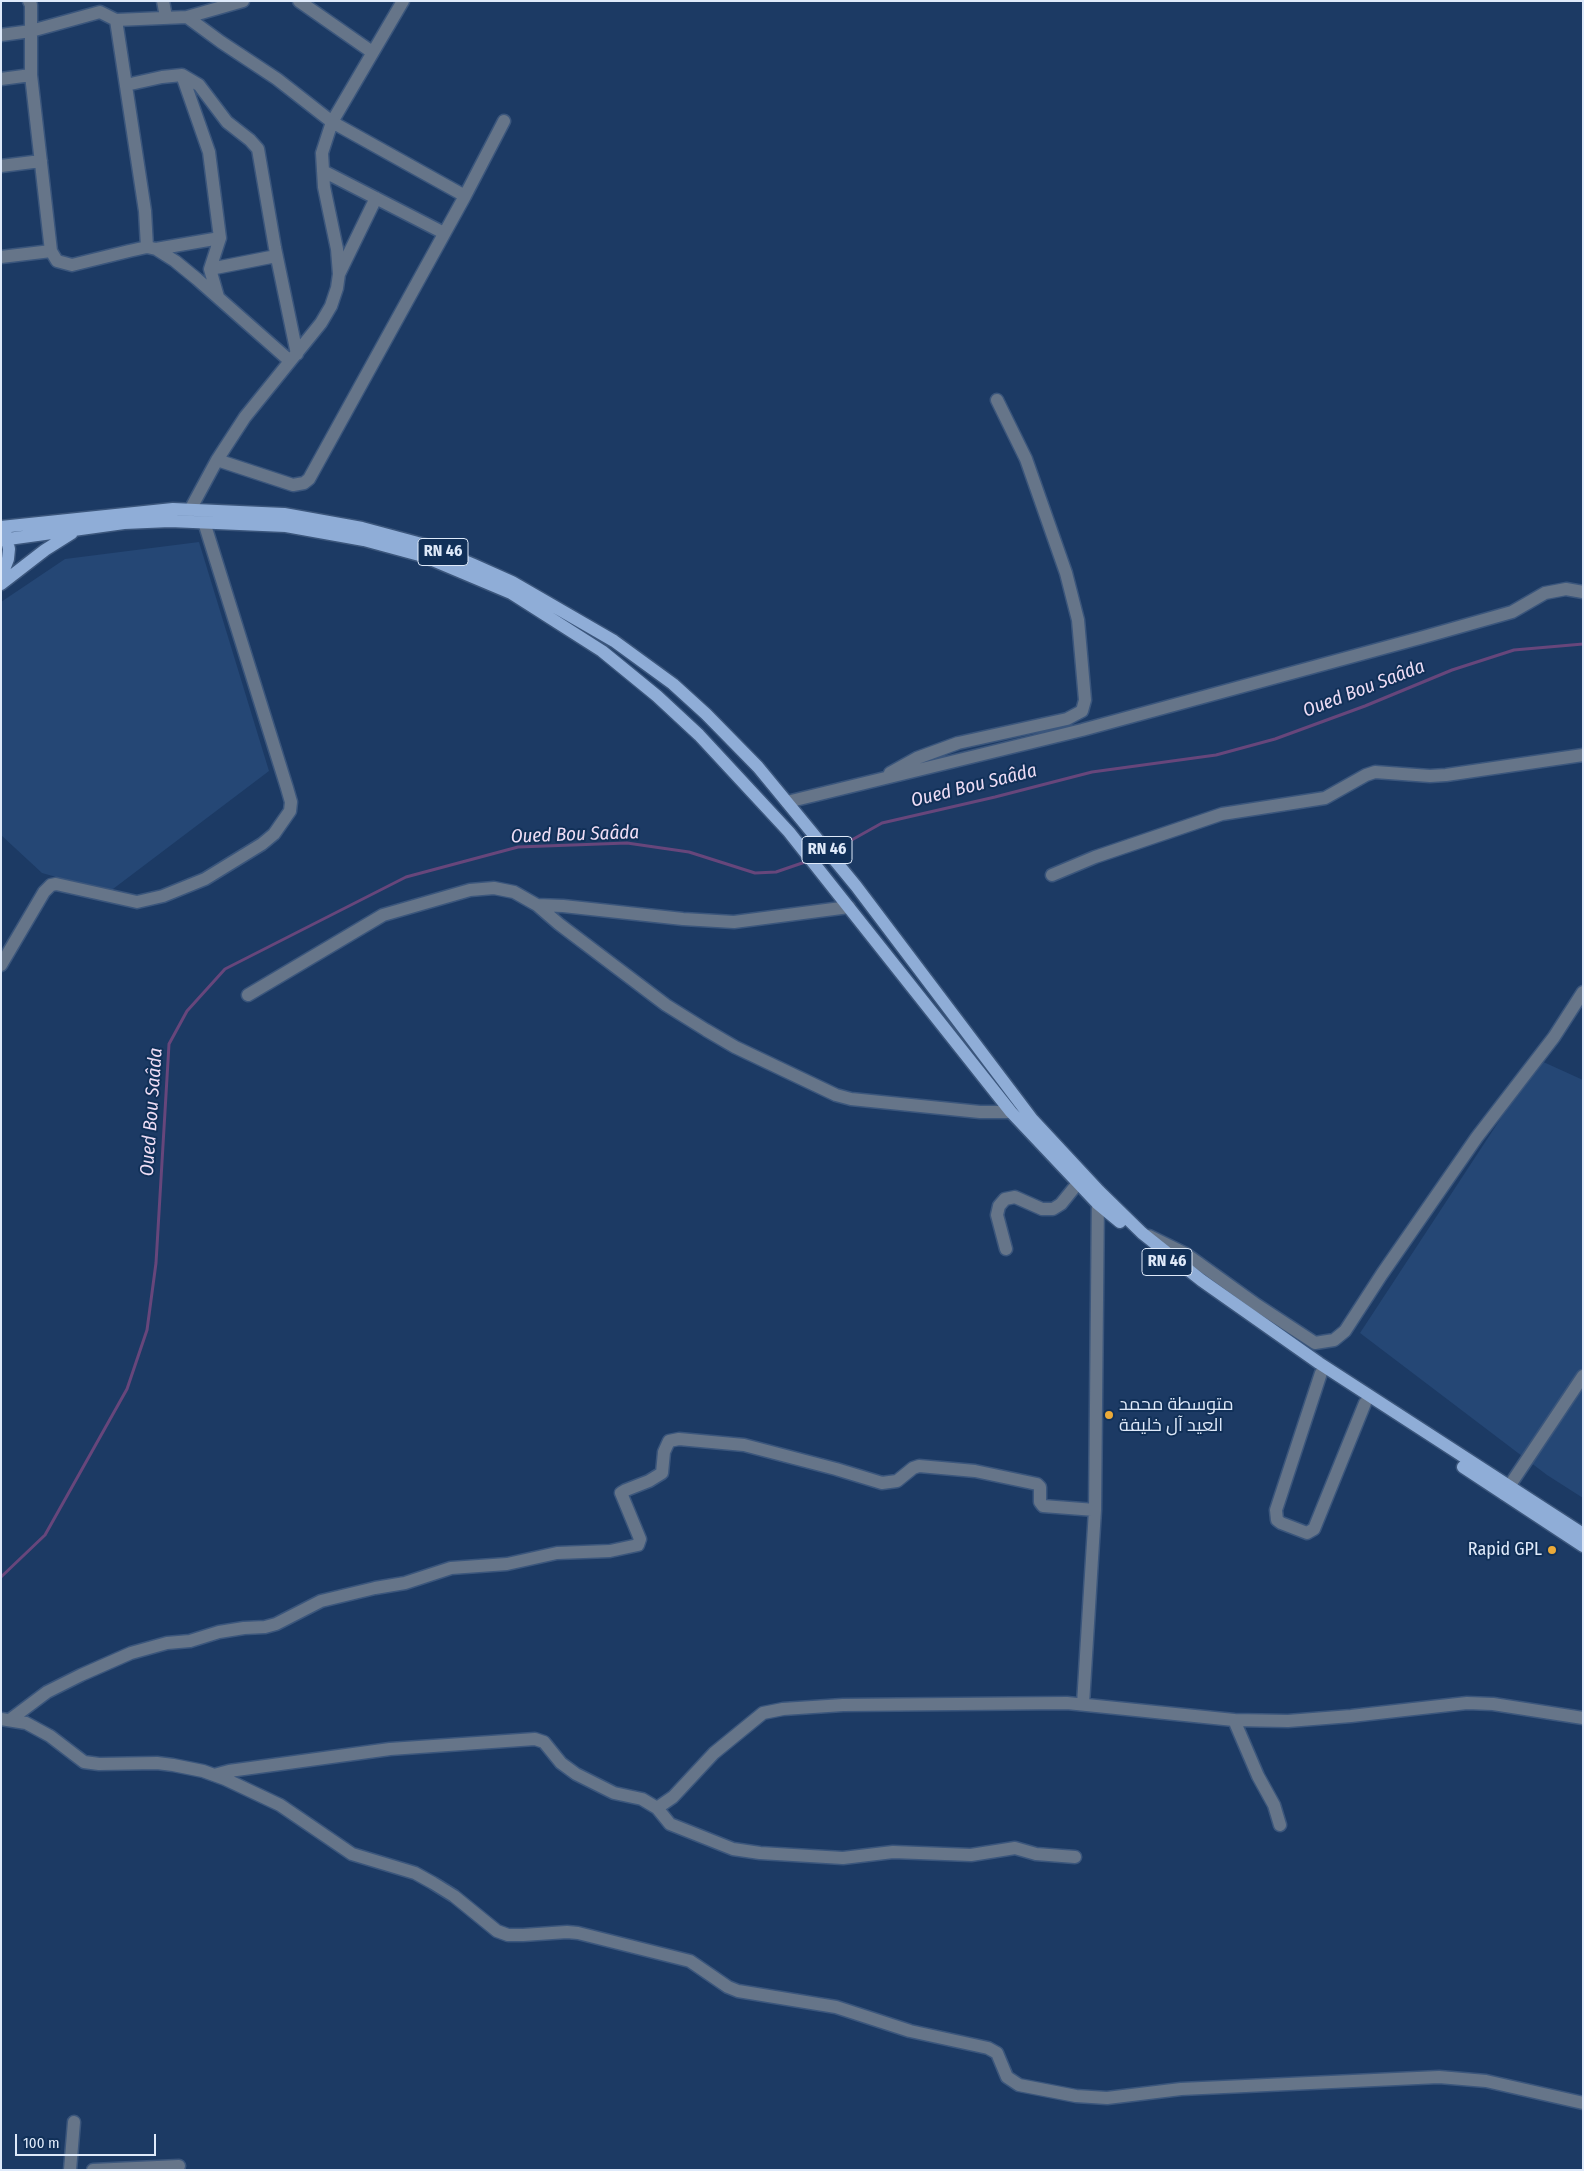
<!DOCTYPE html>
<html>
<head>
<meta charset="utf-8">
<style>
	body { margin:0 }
	#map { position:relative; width:1584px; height:2171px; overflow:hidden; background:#1c3a64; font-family:"Fira Sans Condensed",sans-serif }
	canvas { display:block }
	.frame { position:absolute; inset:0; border:2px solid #dfeafa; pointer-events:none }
	.scale { position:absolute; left:15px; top:2134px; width:141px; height:22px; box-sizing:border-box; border:2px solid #dfeafa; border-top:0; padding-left:6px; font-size:15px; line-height:18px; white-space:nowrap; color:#dfeafa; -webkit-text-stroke:4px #113058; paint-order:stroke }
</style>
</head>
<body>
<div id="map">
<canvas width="1584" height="2171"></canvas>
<div class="frame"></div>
<div class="scale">100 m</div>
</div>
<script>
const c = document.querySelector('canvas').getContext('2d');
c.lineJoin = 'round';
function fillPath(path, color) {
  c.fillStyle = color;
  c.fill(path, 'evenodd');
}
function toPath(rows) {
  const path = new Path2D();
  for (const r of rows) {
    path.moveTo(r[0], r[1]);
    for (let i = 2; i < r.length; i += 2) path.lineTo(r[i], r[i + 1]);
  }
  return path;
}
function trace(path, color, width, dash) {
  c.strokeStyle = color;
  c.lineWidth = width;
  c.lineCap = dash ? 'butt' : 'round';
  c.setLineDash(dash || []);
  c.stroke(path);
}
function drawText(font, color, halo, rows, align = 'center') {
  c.font = font + ' "Fira Sans Condensed",Cairo,sans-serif';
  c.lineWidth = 4;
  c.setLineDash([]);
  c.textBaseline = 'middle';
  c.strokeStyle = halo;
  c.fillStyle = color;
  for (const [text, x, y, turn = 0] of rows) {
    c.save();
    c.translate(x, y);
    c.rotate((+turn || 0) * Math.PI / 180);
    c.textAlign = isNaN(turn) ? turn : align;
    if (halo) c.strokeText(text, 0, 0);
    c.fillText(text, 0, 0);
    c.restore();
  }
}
const built = toPath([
	[199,542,269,771,109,892,42,873,1,835,1,602,65,559],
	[1539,1060,1583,1080,1583,1498,1547,1475,1360,1333]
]);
const stream = toPath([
	[832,851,882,823,995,797,1092,772,1216,755,1275,739,1365,706,1452,670,1514,650,1583,644],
	[814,859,826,854],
	[1,1577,45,1535,127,1389,147,1330,156,1263,169,1044,187,1011,225,969,406,877,518,847,627,843,689,852,755,873,776,872,808,861]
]);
const minor = toPath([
	[163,1,166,17],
	[299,1,372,52],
	[187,17,221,42,277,79,332,122,465,196],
	[116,20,145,211,147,247],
	[1,35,31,31,100,12,116,20,187,17,243,1],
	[182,75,209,152,220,238,210,269,218,297],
	[1,79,31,75],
	[126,85,162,77,182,75,199,85,227,122,250,140,258,149,275,248,297,354],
	[1,166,41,161],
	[323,171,444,233],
	[156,249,220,238],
	[51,251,57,261,72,265,129,251,147,247,156,249,175,261,197,279,290,361],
	[1,257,51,251,31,75,31,5,29,1],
	[210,269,276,256],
	[339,274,376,198],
	[217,460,293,485,304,483,309,479,465,196,504,121],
	[190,510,217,460,245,417,321,323,331,306,337,288,339,274,337,249,324,187,322,153,332,122,403,1],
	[890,773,917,758,958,743,1067,719,1082,711,1085,700,1078,620,1066,573,1026,459,997,400],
	[787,802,1082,730,1420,638,1512,612,1545,593,1566,589,1583,592],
	[1052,875,1095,857,1222,814,1325,798,1366,775,1375,772,1430,776,1446,775,1583,755],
	[537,905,563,906,683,919,734,922,849,907],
	[1,965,44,892,51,885,56,884,137,902,163,896,205,879,262,844,274,834,290,811,291,802,287,788,204,522],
	[248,995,383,915,470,890,494,888,514,892,537,905,559,924,666,1005,706,1030,735,1047,836,1095,851,1099,980,1112,1011,1112],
	[1149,1236,1186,1254,1257,1305,1315,1343,1334,1340,1345,1331,1382,1274,1477,1137,1554,1037,1583,992],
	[1006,1249,997,1215,999,1206,1005,1199,1015,1197,1042,1209,1053,1209,1061,1204,1078,1183],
	[1321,1373,1276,1510,1277,1520,1281,1523,1307,1533,1314,1529,1365,1403],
	[1504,1494,1583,1376],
	[1083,1704,1095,1510,1098,1195],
	[1,1719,26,1723,50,1736,84,1762,99,1764,157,1763,173,1765,203,1771,225,1779,280,1805,352,1854,415,1873,433,1883,454,1896,497,1931,508,1935,523,1935,567,1932,578,1933,690,1961,728,1987,738,1991,836,2007,910,2031,988,2048,997,2053,1007,2077,1019,2085,1076,2096,1107,2098,1181,2089,1439,2077,1486,2081,1583,2103],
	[11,1719,47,1692,81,1675,131,1653,167,1643,190,1641,219,1632,244,1628,265,1627,276,1624,321,1601,375,1588,405,1583,451,1568,507,1564,557,1553,610,1551,638,1545,640,1539,621,1493,626,1490,649,1481,662,1473,664,1452,669,1441,679,1439,744,1445,836,1469,882,1483,897,1481,913,1468,919,1466,975,1471,1037,1484,1040,1487,1040,1502,1043,1506,1095,1510],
	[1234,1720,1288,1721,1351,1716,1467,1703,1493,1704,1583,1718],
	[214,1775,229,1771,390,1749,535,1739,544,1742,561,1763,576,1774,614,1793,642,1799,657,1808,670,1824,733,1849,760,1853,843,1858,893,1852,971,1855,1015,1848,1036,1854,1075,1857],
	[657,1808,673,1797,714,1753,763,1713,783,1709,843,1705,1067,1703,1234,1720,1258,1776,1274,1805,1280,1825],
	[70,2170,74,2122],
	[93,2170,179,2166]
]);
const major = toPath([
	[1,527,173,509,284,514,362,528,429,546,474,565,512,582,614,641,673,684,706,714,758,767,856,886,1032,1119,1099,1191,1142,1233,1201,1280,1319,1363,1583,1534],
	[1,540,124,523,170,521,286,526,364,540,423,556,511,593,602,651,657,696,699,735,789,832,1011,1112,1097,1203,1120,1222],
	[1,577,8,559,9,549,5,531],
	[1,584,45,550,72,533],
	[1463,1467,1583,1546]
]);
const markers = [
	[1109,1415,5,"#ebaa39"],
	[1552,1550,5,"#ebaa39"]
];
const shields = [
	[443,552,50],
	[827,850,50],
	[1167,1262,50]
];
const shieldNames = [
	["RN 46",443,552],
	["RN 46",827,850],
	["RN 46",1167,1262]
];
const poiNames = [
	["متوسطة محمد",1119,1405],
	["العيد آل خليفة",1119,1426],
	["Rapid GPL",1542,1550,"right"]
];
const waterNames = [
	["Oued Bou Saâda",1364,689,-21],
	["Oued Bou Saâda",974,786,-14],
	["Oued Bou Saâda",575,835,-2],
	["Oued Bou Saâda",152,1112,-86]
];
fillPath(built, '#254775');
trace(stream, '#67467b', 3);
trace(minor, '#3b567c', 15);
trace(major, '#3b567c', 15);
trace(minor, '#667589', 12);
trace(major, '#8fadd7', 12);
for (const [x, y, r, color] of markers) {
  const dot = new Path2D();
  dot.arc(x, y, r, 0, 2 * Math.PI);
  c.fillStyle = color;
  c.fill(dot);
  trace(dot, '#113058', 2);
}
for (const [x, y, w] of shields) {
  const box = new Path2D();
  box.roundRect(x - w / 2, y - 13.5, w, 27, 4);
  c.fillStyle = '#113058';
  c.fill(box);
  trace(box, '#dfeafa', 1);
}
drawText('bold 16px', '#dfeafa', null, shieldNames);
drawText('18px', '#dfeafa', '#113058', poiNames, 'left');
drawText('italic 19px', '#eeddf5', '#113058', waterNames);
</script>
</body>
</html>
